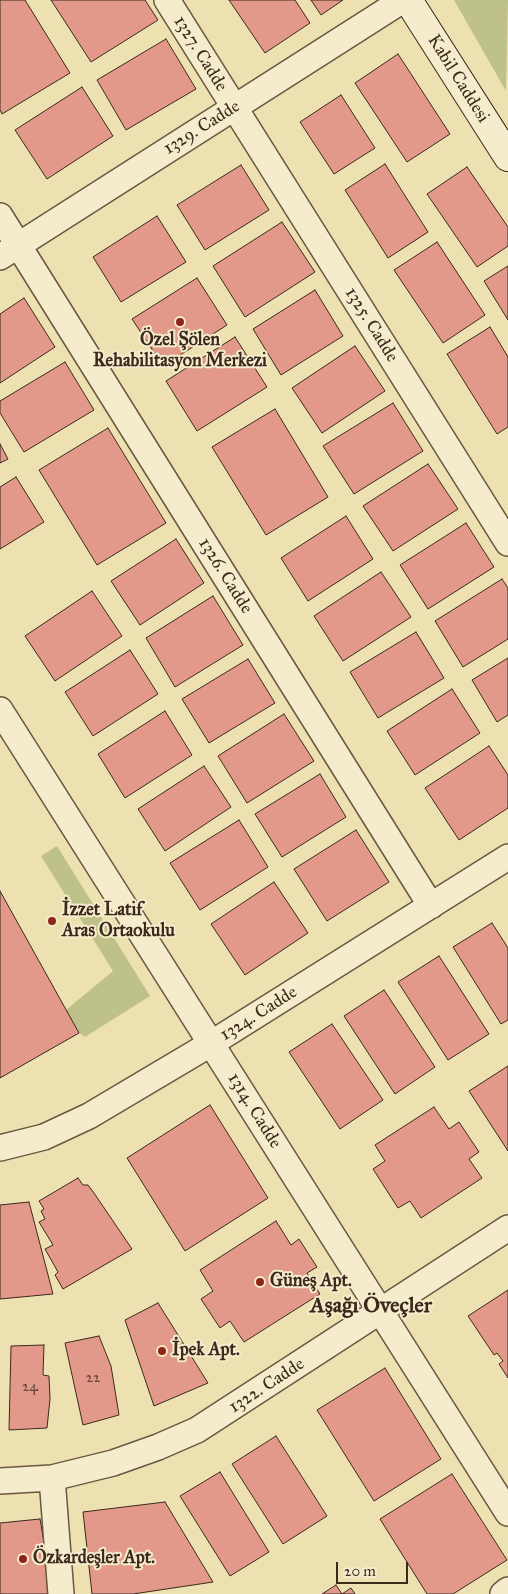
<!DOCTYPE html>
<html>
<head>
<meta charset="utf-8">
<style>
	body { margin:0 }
	#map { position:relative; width:508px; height:1594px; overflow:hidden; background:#eee1b1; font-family:"IM FELL Great Primer",serif }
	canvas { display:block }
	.scale { position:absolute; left:336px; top:1562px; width:72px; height:22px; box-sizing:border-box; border:2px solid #3b291c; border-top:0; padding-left:6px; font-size:15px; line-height:18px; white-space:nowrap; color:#3b291c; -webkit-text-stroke:4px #f4eccc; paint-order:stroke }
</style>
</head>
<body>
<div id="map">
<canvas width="508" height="1594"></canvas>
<div class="scale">20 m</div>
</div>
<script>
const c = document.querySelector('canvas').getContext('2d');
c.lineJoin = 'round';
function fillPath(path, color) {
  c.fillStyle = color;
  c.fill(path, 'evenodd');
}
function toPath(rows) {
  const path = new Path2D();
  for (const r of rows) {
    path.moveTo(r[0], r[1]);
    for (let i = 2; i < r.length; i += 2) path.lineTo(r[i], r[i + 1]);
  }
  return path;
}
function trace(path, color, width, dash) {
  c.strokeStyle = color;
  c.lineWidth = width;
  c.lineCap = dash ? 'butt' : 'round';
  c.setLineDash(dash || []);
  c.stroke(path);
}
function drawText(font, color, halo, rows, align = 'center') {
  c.font = font + ' "IM FELL Great Primer",serif';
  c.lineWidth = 4;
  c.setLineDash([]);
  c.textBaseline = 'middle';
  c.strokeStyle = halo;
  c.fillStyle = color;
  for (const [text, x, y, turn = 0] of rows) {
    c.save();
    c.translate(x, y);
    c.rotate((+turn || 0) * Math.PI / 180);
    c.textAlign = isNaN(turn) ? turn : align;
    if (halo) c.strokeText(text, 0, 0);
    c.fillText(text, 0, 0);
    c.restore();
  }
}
const green = toPath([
	[454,0,508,0,506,91],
	[57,846,150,996,85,1037,79,1033,66,1010,113,971,41,856]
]);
const building = toPath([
	[0,0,25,0,70,73,2,114,0,110,0,0],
	[51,0,145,0,158,20,91,62,51,0],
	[229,0,295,0,310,23,265,53,229,0],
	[311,0,343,0,321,15,311,0],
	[166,39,196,89,126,130,97,80,166,39],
	[398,54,450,134,407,162,355,83,398,54],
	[82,87,113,136,47,179,15,130,82,87],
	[341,95,375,148,334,174,300,122,341,95],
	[385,164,428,232,388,258,345,190,385,164],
	[241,165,269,210,205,250,177,205,241,165],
	[467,167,508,227,508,246,477,267,427,194,467,167],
	[157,216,186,262,121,302,93,257,157,216],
	[282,222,315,272,245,317,213,266,282,222],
	[437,242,485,315,443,343,394,270,437,242],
	[508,266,508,320,484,281,508,266],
	[197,278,227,325,163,366,132,319,197,278],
	[315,290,343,336,281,375,253,329,315,290],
	[24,298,55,347,0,383,0,314,24,298],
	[490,327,508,357,508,427,497,434,447,354,490,327],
	[235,337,267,387,197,431,166,381,235,337],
	[355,346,385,391,322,433,292,388,355,346],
	[65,362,94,410,24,452,0,413,0,401,65,362],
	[393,403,423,451,354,494,323,446,393,403],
	[275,409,328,497,266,535,212,447,275,409],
	[108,428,166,523,97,565,39,470,108,428],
	[0,444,8,459,0,463,0,444],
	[428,464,458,509,393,551,363,506,428,464],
	[16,477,44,522,0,549,0,487,16,477],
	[346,516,373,559,308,601,281,558,346,516],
	[466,523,494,567,428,609,400,565,466,523],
	[176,539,204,583,140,625,111,581,176,539],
	[381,572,411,617,343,661,314,616,381,572],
	[502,579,508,588,508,639,463,667,435,621,502,579],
	[92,591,122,636,55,681,25,636,92,591],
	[213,596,243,645,175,687,146,638,213,596],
	[416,632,444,678,378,718,350,672,416,632],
	[130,650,158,694,93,736,65,692,130,650],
	[508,658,508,715,497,722,472,680,508,658],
	[248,659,275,703,209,743,182,699,248,659],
	[452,689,480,733,415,775,387,731,452,689],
	[165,711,192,755,125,798,98,754,165,711],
	[284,714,314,761,247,803,218,756,284,714],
	[489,746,508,775,508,808,459,840,425,788,489,746],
	[204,766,231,807,165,851,138,809,204,766],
	[320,774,346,817,282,857,255,814,320,774],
	[239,820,268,867,200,910,170,863,239,820],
	[356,830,389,882,327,921,294,869,356,830],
	[274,882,308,933,245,975,211,924,274,882],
	[0,891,79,1033,0,1078,0,891],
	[492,923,508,948,508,1020,501,1024,453,947,492,923],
	[439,956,489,1034,448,1060,398,982,439,956],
	[384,990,435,1067,395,1094,344,1016,384,990],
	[332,1024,383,1100,340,1129,289,1052,332,1024],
	[508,1066,508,1151,469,1091,508,1066],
	[210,1105,268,1198,185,1251,127,1158,210,1105],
	[434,1107,449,1129,459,1122,479,1152,469,1159,482,1178,421,1218,410,1201,398,1208,373,1169,385,1161,375,1145,434,1107],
	[78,1178,83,1185,88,1185,94,1193,132,1249,63,1289,55,1275,58,1272,45,1249,53,1245,39,1222,45,1219,41,1211,44,1209,39,1201,78,1178],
	[29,1202,53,1294,0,1299,0,1205,29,1202],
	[276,1221,291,1245,299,1239,317,1267,307,1273,320,1294,244,1342,230,1321,220,1328,201,1299,213,1291,200,1270,276,1221],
	[508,1290,508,1378,499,1364,503,1361,497,1353,494,1355,468,1316,508,1290],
	[158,1303,208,1383,154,1406,125,1320,158,1303],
	[99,1336,111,1366,119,1415,83,1425,65,1343,99,1336],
	[44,1345,43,1375,49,1376,50,1399,47,1428,9,1430,11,1346,44,1345],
	[385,1368,441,1459,374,1501,317,1410,385,1368],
	[276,1436,327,1516,283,1544,232,1464,276,1436],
	[220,1472,269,1552,230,1576,180,1496,220,1472],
	[452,1474,507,1560,453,1594,427,1594,380,1519,452,1474],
	[165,1502,213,1582,133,1594,92,1594,83,1512,165,1502],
	[40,1519,53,1594,0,1594,0,1523,40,1519],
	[336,1585,342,1594,351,1588,355,1594,322,1594,336,1585]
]);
const minor = toPath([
	[167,0,508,543],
	[0,216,431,906],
	[0,257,403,0],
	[0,710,508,1513],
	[0,1148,44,1137,89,1116,212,1043,508,857],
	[52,1478,61,1594],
	[0,1481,52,1478,113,1463,158,1447,197,1430,508,1228],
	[503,1594,508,1590]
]);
const secondary = toPath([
	[408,0,508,157]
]);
const markers = [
	[180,322,5,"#8f2418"],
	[52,921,5,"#8f2418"],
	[260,1282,5,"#8f2418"],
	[162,1351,5,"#8f2418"],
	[23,1559,5,"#8f2418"]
];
const numberNames = [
	["22",93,1378],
	["24",30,1387]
];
const streetNames = [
	["1327. Cadde",200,54,58],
	["Kabil Caddesi",458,79,58],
	["1329. Cadde",202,128,-32],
	["1325. Cadde",371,325,58],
	["1326. Cadde",225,576,58],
	["1324. Cadde",259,1014,-32],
	["1314. Cadde",254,1111,58],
	["1322. Cadde",267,1386,-33]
];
const poiNames = [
	["Özel Şölen",180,341,"center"],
	["Rehabilitasyon Merkezi",180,362,"center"],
	["İzzet Latif",62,911],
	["Aras Ortaokulu",62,932],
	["Güneş Apt.",270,1282],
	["İpek Apt.",172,1351],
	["Özkardeşler Apt.",33,1559]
];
const districtNames = [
	["Aşağı Öveçler",371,1307]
];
fillPath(green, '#bec188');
fillPath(building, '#e2998a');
trace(building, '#3b291c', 1);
trace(minor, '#685741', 28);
trace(secondary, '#3b291c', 30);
trace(minor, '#f4eccc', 25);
trace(secondary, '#f4eccc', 28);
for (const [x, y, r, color] of markers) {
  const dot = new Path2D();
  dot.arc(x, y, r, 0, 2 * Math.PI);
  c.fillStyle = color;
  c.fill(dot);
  trace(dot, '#f4eccc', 2);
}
drawText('15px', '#654538', null, numberNames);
drawText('18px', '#3b291c', '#f4eccc', streetNames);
drawText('bold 18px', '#3b291c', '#f4eccc', poiNames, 'left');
drawText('bold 22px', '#3b291c', '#f4eccc', districtNames);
</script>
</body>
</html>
